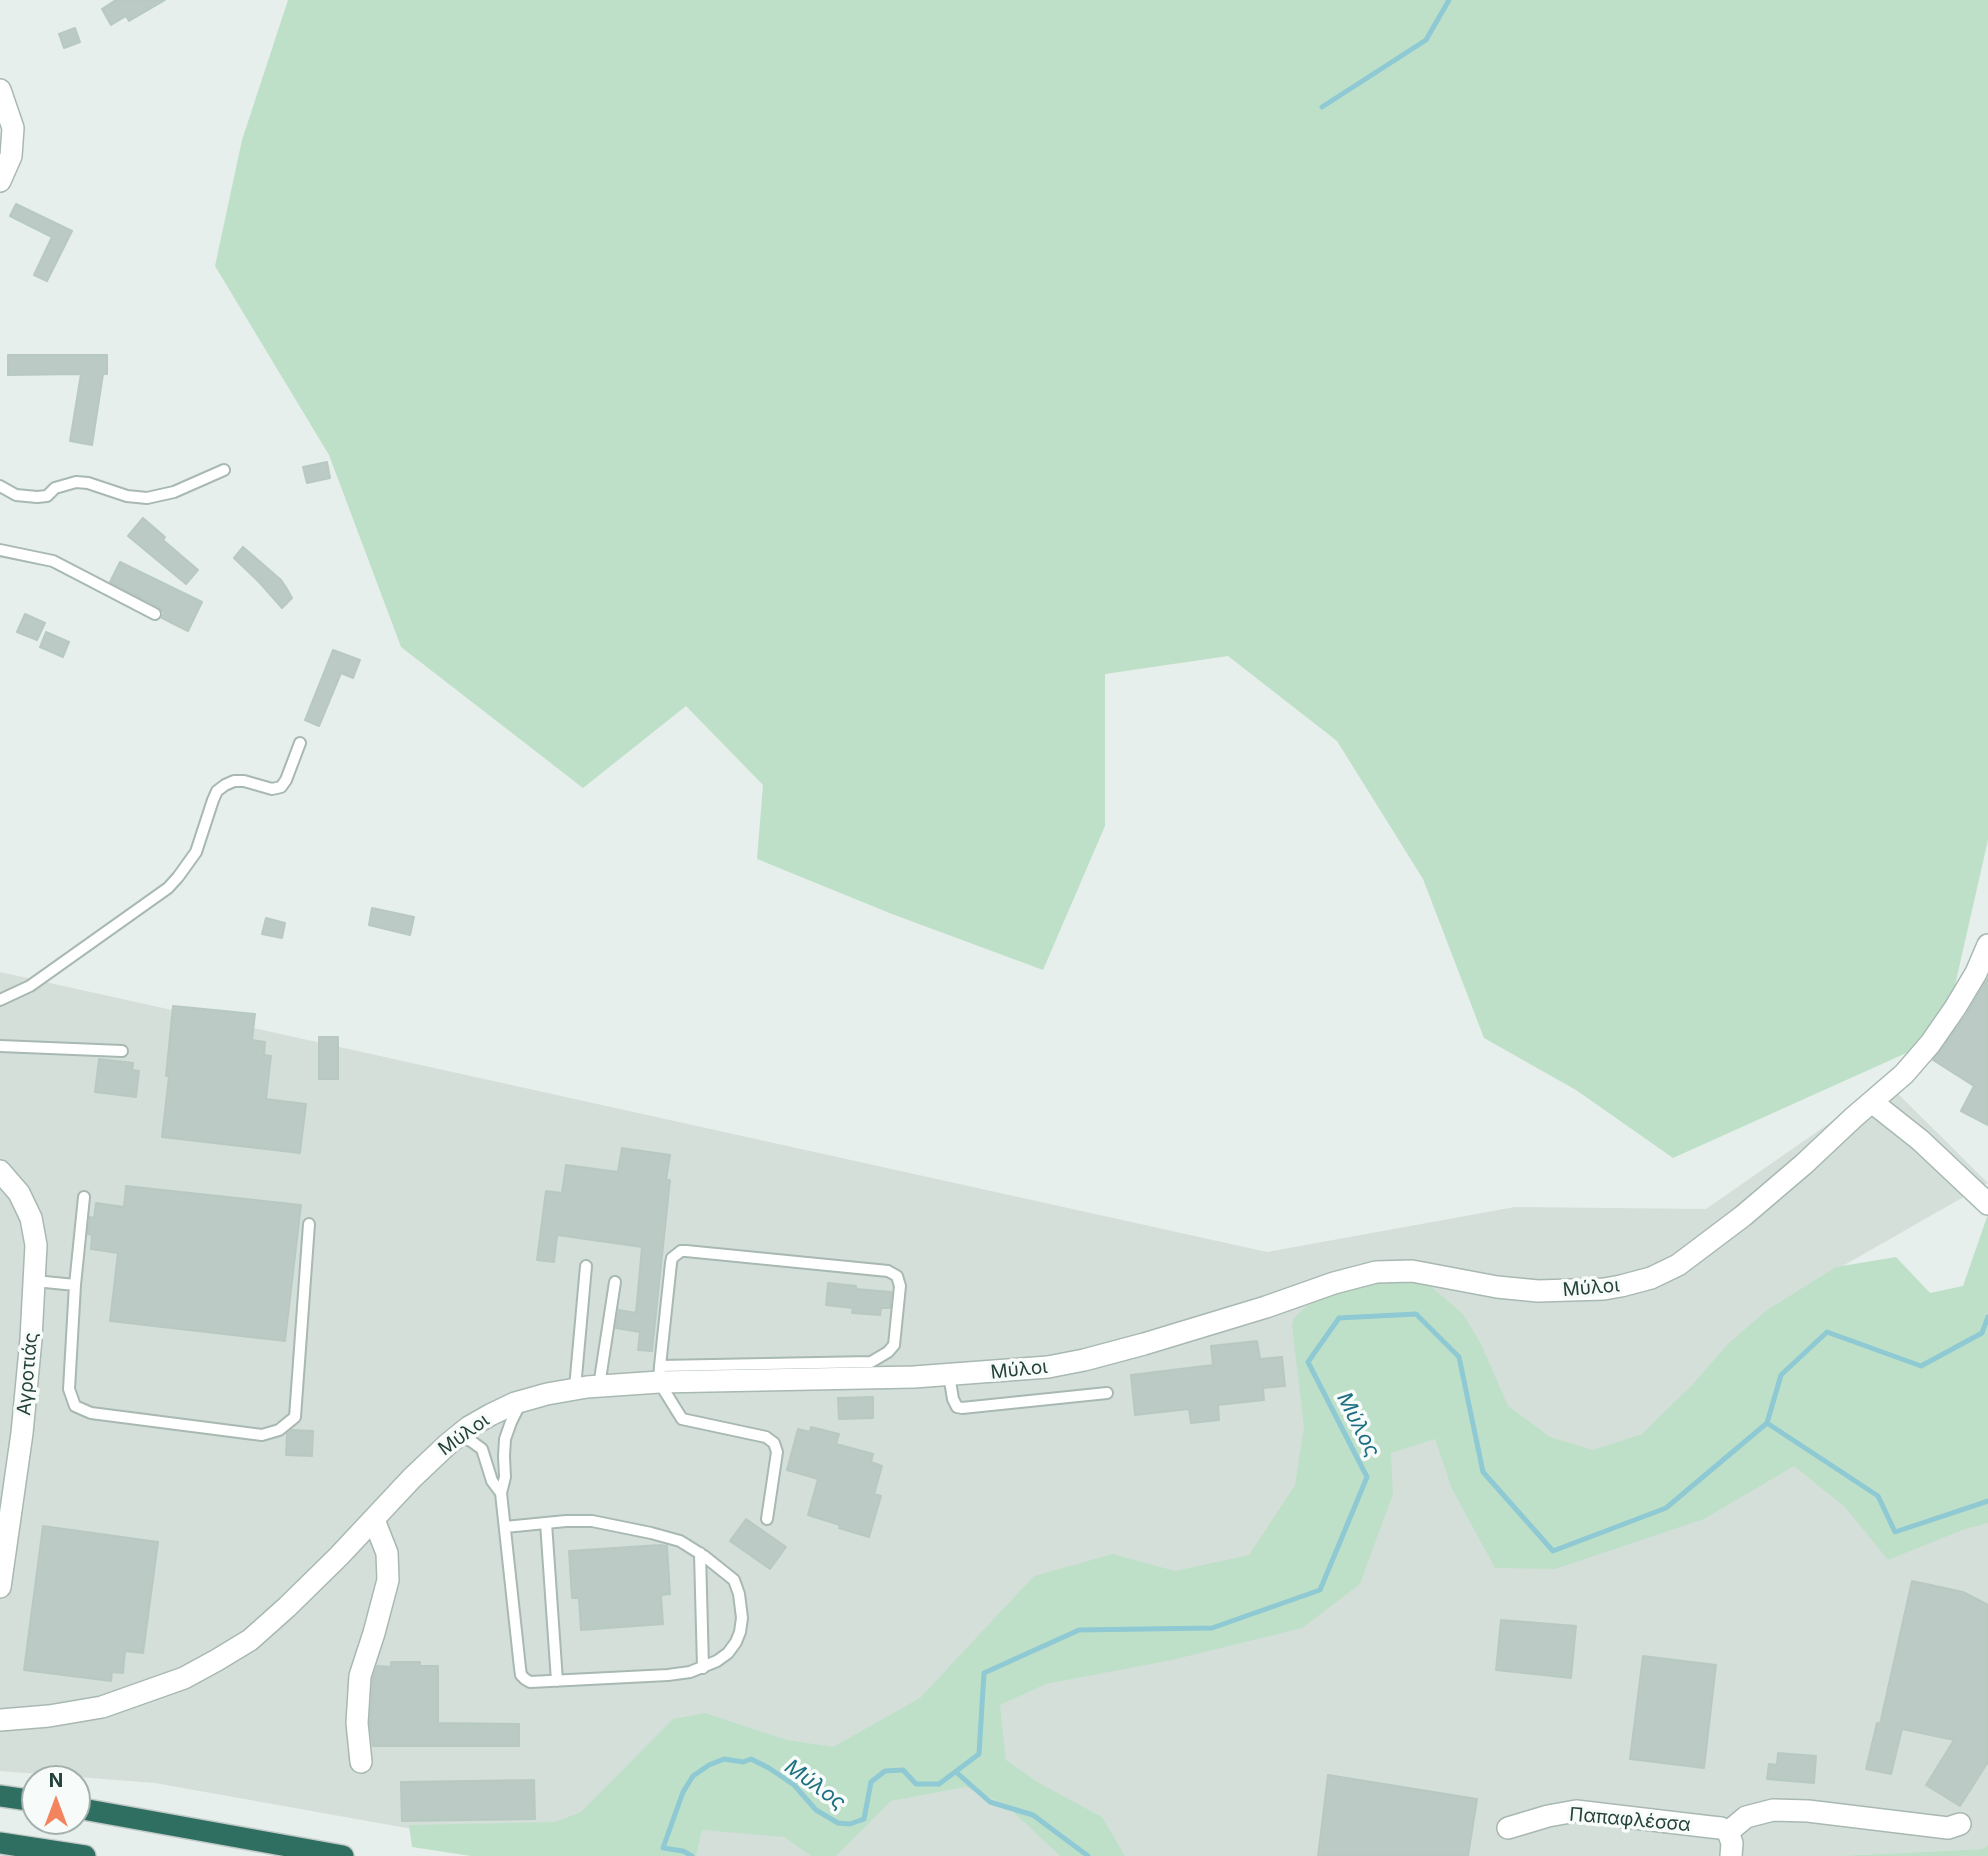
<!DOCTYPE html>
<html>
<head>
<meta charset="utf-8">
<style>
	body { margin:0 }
	#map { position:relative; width:1988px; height:1856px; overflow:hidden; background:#e6efeb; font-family:Inter,sans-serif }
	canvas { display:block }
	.north { position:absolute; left:21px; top:1765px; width:70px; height:70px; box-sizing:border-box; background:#f7fbf9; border:2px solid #a3b1ad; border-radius:50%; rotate:0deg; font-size:19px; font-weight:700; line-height:28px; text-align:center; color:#24423a }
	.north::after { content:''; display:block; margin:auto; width:24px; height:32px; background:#f4845f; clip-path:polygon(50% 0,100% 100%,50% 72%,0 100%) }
</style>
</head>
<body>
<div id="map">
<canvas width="1988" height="1856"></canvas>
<div class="north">N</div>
</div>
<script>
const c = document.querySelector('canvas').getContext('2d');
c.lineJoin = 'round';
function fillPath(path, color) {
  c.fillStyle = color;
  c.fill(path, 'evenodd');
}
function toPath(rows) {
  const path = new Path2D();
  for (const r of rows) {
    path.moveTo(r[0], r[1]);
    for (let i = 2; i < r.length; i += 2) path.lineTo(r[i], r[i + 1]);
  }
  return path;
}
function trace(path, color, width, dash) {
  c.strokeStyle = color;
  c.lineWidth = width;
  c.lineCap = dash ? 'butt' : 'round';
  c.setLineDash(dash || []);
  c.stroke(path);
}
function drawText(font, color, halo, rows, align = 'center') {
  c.font = font + ' Inter,sans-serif';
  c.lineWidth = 7;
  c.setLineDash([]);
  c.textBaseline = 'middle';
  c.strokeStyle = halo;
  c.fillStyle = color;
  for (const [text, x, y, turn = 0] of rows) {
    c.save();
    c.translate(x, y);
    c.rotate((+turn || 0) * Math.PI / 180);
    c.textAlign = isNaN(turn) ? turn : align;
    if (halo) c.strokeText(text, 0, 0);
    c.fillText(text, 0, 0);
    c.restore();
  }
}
const built = toPath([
	[0,972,1267,1252,1515,1207,1706,1209,1887,1083,1988,1183,1778,1303,1988,1488,1988,1845,1982,1849,1836,1856,563,1856,155,1783,0,1771]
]);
const green = toPath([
	[288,0,1988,0,1988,840,1953,994,1913,1050,1673,1158,1576,1090,1484,1038,1423,879,1337,741,1228,656,1105,674,1105,826,1043,970,892,914,757,859,763,785,686,706,583,788,401,647,329,455,215,266,242,140],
	[1988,1214,1988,1523,1965,1529,1888,1560,1845,1507,1794,1466,1704,1519,1555,1569,1495,1568,1452,1489,1435,1439,1391,1453,1393,1494,1360,1584,1302,1628,1172,1660,1046,1684,1000,1705,1006,1760,1039,1783,1102,1817,1125,1856,1060,1856,1005,1804,965,1787,891,1801,836,1856,811,1856,784,1837,702,1830,696,1856,471,1856,412,1847,409,1825,555,1822,581,1812,673,1719,705,1713,787,1740,833,1747,920,1698,1034,1576,1113,1554,1175,1571,1249,1555,1295,1485,1304,1427,1292,1326,1294,1318,1308,1305,1328,1297,1373,1283,1421,1278,1463,1314,1481,1344,1508,1406,1550,1437,1593,1450,1642,1434,1692,1385,1728,1344,1767,1310,1836,1267,1896,1257,1930,1293,1963,1286],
	[1988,1845,1988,1856,1836,1856,1982,1849]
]);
const stream = toPath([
	[1322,107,1426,40,1449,0],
	[1767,1423,1878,1496,1895,1532,1988,1501],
	[956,1772,990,1802,1033,1815,1088,1856],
	[692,1856,683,1851,663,1848,683,1792,693,1776,709,1765,724,1759,743,1762,751,1759,769,1768,794,1785,816,1810,838,1823,850,1824,864,1819,871,1782,885,1771,903,1770,916,1784,939,1784,979,1754,984,1673,1079,1630,1212,1628,1320,1590,1367,1477,1308,1362,1339,1318,1416,1314,1459,1357,1483,1472,1553,1551,1666,1508,1767,1423,1781,1375,1827,1332,1921,1366,1982,1333,1988,1317]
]);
const building = toPath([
	[116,0,165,0,129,21,126,16,111,25,102,9,116,0],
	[75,28,80,42,64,48,59,34,75,28],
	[16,204,72,231,47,281,34,275,52,237,10,216,16,204],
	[8,355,107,355,107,374,103,374,92,445,70,441,81,374,8,375,8,355],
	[327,462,330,478,307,483,303,467,327,462],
	[143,518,165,537,163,540,198,570,186,584,128,536,143,518],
	[243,547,281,580,287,589,292,598,282,608,259,582,234,558,243,547],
	[120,562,202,602,188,631,162,618,164,613,159,607,110,582,120,562],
	[25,614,45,623,37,640,17,632,25,614],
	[46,632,69,642,63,657,40,647,46,632],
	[333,650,360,660,353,678,341,673,319,726,305,720,333,650],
	[372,908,414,917,410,935,369,925,372,908],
	[266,918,285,923,282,938,262,934,266,918],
	[1988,978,1988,1125,1961,1111,1974,1086,1933,1060,1966,1015,1988,978],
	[173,1006,255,1014,252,1040,265,1042,264,1055,271,1056,266,1099,306,1104,300,1153,162,1137,169,1076,166,1076,173,1006],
	[319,1037,338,1037,338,1079,319,1079,319,1037],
	[99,1059,133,1063,132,1070,139,1071,136,1097,95,1092,99,1059],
	[622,1148,670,1155,666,1180,670,1180,652,1351,638,1350,640,1332,616,1328,619,1310,636,1313,642,1247,557,1235,554,1262,537,1260,546,1191,562,1193,566,1165,618,1172,622,1148],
	[126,1186,301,1205,285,1341,110,1321,118,1253,91,1249,92,1235,88,1234,90,1217,94,1218,96,1203,124,1207,126,1186],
	[828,1283,856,1286,856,1289,891,1292,890,1308,881,1308,880,1315,852,1313,853,1308,826,1305,828,1283],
	[1257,1341,1260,1359,1282,1357,1285,1386,1263,1388,1264,1400,1218,1405,1219,1420,1191,1423,1189,1409,1135,1415,1131,1375,1213,1365,1211,1346,1257,1341],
	[873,1397,873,1418,839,1419,838,1398,873,1397],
	[811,1427,839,1434,836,1444,873,1454,871,1462,882,1466,874,1494,881,1496,869,1537,839,1528,840,1525,808,1515,818,1479,787,1470,798,1429,810,1432,811,1427],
	[292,1430,313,1431,312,1456,286,1455,287,1434,292,1430],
	[746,1519,786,1547,770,1569,730,1541,746,1519],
	[43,1526,158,1542,143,1653,125,1651,123,1673,112,1672,111,1681,24,1670,43,1526],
	[660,1545,667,1546,670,1594,661,1595,663,1624,581,1630,579,1598,572,1598,569,1551,660,1545],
	[1912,1581,1963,1592,1988,1605,1988,1762,1960,1806,1926,1785,1954,1740,1902,1729,1891,1774,1866,1769,1877,1723,1880,1724,1912,1581],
	[1501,1620,1576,1626,1571,1678,1496,1670,1501,1620],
	[1643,1656,1716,1665,1704,1768,1630,1759,1643,1656],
	[391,1662,420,1662,420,1666,438,1666,438,1723,519,1724,519,1746,373,1746,370,1723,373,1678,377,1666,391,1667,391,1662],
	[1778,1753,1816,1756,1814,1783,1767,1779,1769,1764,1777,1765,1778,1753],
	[1328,1775,1477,1799,1468,1856,1318,1856,1328,1775],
	[534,1780,535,1819,402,1821,401,1782,534,1780]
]);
const service = toPath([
	[0,486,16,495,37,497,47,496,55,488,76,482,88,483,127,496,147,498,174,492,224,470],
	[0,550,53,561,155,614],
	[0,1000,30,986,168,888,178,877,196,852,213,800,217,791,225,785,234,781,244,781,272,789,281,787,286,780,300,743],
	[0,1046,122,1051],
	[84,1197,75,1285,69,1389,75,1406,91,1413,262,1435,279,1430,295,1417,309,1224],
	[35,1281,75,1285],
	[660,1366,871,1362,888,1352,894,1345,900,1286,897,1276,888,1271,686,1251,681,1251,672,1258,671,1263,660,1366,659,1382,682,1419,766,1437,774,1443,777,1452,767,1519],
	[949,1375,953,1399,957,1407,962,1408,1107,1393],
	[599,1386,615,1282],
	[575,1388,586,1266],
	[457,1436,471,1441,482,1449,492,1481,501,1493],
	[546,1523,557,1681],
	[505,1527,566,1521,592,1521,651,1533,680,1541,704,1556,734,1580,739,1594,742,1618,740,1632,736,1642,728,1653,717,1661,690,1672,668,1675,530,1682,525,1679,521,1675,520,1668,501,1493,505,1477,504,1456,505,1439,511,1422,520,1404],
	[700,1553,703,1668]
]);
const minor = toPath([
	[0,90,13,128,11,156,0,181],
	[1872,1102,1920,1140,1988,1204],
	[0,1171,19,1193,31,1218,36,1245,31,1339,22,1433,0,1587],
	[0,1720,49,1716,102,1707,184,1678,217,1660,250,1640,287,1607,339,1556,412,1478,448,1444,469,1427,490,1415,515,1403,547,1394,587,1387,659,1382,914,1377,1048,1367,1084,1360,1144,1344,1266,1307,1334,1283,1376,1272,1412,1271,1497,1287,1538,1291,1604,1289,1621,1286,1651,1278,1678,1265,1743,1216,1804,1164,1854,1117,1904,1074,1930,1044,1955,1008,1976,973,1988,945],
	[361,1762,357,1723,360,1676,374,1633,388,1580,387,1553,374,1520],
	[1508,1828,1548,1816,1576,1811,1711,1827,1721,1828,1728,1832,1732,1843,1731,1856],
	[1728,1832,1746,1817,1773,1810,1808,1811,1948,1828,1960,1824]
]);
const motorway = toPath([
	[0,1796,35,1801],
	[77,1808,343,1856],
	[0,1843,85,1856]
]);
const streetNames = [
	["Μύλοι",1591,1288,-5],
	["Μύλοι",1019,1370,-6],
	["Αγροτιάς",28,1374,-85],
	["Μύλοι",464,1435,-36],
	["Παπαφλέσσα",1630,1820,5]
];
const waterNames = [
	["Μύλος",1358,1425,63],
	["Μύλος",815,1785,36]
];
fillPath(built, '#d4dfda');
fillPath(green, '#bfe0c8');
trace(stream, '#8ec9d4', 5);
fillPath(building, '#bbcac4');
trace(building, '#b8c9c2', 2);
trace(service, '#a8b8b2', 14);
trace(minor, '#a8b8b2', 24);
trace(motorway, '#c2cac8', 24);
trace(service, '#fff', 10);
trace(minor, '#fff', 21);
trace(motorway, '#2f6f62', 21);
drawText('19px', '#24423a', '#f7fbf9', streetNames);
drawText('italic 21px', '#1c6f80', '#f7fbf9', waterNames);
</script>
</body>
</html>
